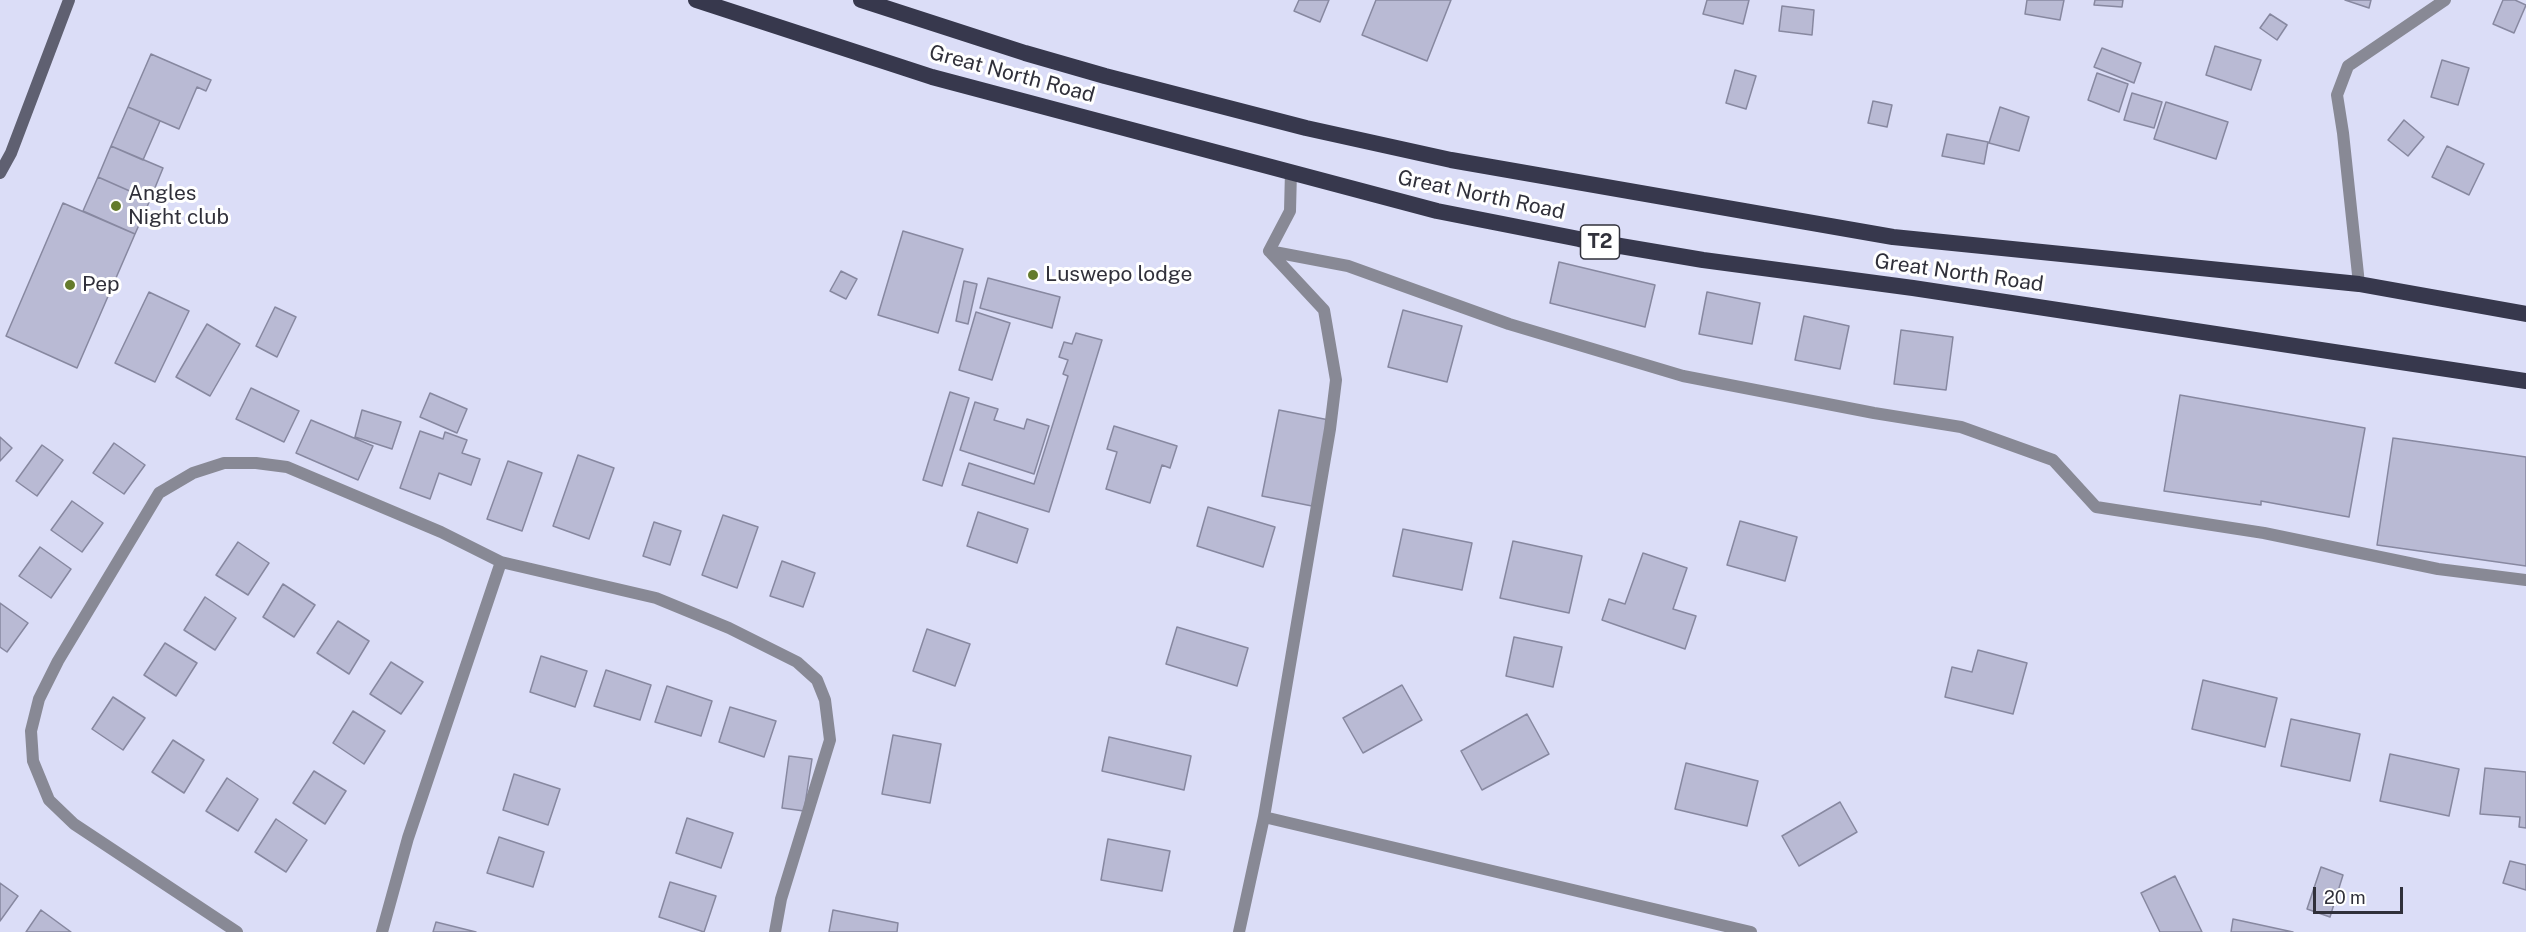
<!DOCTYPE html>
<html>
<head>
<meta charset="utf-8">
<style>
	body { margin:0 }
	#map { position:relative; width:2526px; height:932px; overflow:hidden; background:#dbddf7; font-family:"Public Sans",sans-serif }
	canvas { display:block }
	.scale { position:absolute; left:2313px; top:887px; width:90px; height:27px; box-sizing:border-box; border:3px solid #30303a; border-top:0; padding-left:8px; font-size:18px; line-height:21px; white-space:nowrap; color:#30303a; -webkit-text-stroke:4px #fff; paint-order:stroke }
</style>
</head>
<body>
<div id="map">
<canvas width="2526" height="932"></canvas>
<div class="scale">20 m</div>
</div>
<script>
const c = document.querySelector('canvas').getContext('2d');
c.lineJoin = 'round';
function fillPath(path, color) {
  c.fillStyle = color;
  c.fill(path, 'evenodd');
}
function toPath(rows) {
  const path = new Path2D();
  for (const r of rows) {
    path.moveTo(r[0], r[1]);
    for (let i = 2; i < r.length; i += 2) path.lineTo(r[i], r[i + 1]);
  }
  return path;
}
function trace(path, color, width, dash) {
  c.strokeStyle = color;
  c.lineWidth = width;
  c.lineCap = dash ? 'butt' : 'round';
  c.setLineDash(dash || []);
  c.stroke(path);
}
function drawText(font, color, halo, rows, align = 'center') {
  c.font = font + ' "Public Sans",sans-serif';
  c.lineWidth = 6;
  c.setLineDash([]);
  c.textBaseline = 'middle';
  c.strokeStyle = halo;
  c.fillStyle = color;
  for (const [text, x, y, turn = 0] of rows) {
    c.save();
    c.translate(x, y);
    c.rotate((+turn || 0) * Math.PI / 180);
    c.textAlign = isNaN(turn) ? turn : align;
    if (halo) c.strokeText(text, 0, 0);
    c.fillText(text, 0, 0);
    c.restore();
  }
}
const building = toPath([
	[1299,0,1329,0,1320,22,1294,11,1299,0],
	[1376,0,1451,0,1427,61,1362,35,1376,0],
	[1707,0,1749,0,1743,24,1703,14,1707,0],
	[2027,0,2064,0,2060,20,2025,14,2027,0],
	[2095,0,2123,0,2122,7,2094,5,2095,0],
	[2345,0,2371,0,2369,8,2345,0],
	[2503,0,2515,0,2526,5,2514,33,2493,24,2503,0],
	[1782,6,1814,10,1812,35,1779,31,1782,6],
	[2270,14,2287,25,2277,40,2260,28,2270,14],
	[2215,46,2261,60,2251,90,2206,75,2215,46],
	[2102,48,2141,63,2134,83,2094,67,2102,48],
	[151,54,211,80,206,91,197,87,179,129,128,107,151,54],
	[2442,60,2469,68,2458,105,2431,97,2442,60],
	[1735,70,1756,76,1746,109,1726,103,1735,70],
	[2097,73,2128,84,2119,112,2088,100,2097,73],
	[2132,93,2162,102,2154,128,2124,120,2132,93],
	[1873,101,1892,105,1887,127,1868,123,1873,101],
	[2166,102,2228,122,2216,159,2154,139,2166,102],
	[128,107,160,121,143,160,111,146,128,107],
	[2000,107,2029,117,2019,151,1989,143,2000,107],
	[2404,120,2424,137,2408,156,2388,140,2404,120],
	[1947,134,1988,142,1984,164,1942,156,1947,134],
	[111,146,163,168,150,200,98,177,111,146],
	[2447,146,2484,164,2469,195,2432,177,2447,146],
	[98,177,150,200,135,234,83,211,98,177],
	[63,203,135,234,77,368,6,336,63,203],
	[903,231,963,249,938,333,878,315,903,231],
	[1559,262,1655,285,1645,327,1550,303,1559,262],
	[841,271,857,279,846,299,830,291,841,271],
	[988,278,1060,297,1052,328,980,308,988,278],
	[964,281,977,284,968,324,956,321,964,281],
	[149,292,189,311,155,382,115,363,149,292],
	[1707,292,1760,303,1752,344,1699,334,1707,292],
	[275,307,296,317,277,357,256,346,275,307],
	[1403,310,1462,326,1447,382,1388,367,1403,310],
	[976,312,1010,323,992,380,959,370,976,312],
	[1804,316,1849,326,1840,369,1795,360,1804,316],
	[207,324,240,344,210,396,176,377,207,324],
	[1901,330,1953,337,1946,390,1894,384,1901,330],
	[1076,333,1102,340,1049,512,962,485,969,463,1034,484,1068,376,1063,374,1068,360,1059,357,1064,342,1072,344,1076,333],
	[251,388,299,411,284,442,236,419,251,388],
	[950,392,969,398,942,486,923,480,950,392],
	[430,393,467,409,457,433,420,417,430,393],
	[2180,395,2365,428,2349,517,2261,501,2261,505,2164,491,2180,395],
	[975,402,998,409,994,420,1024,429,1027,419,1049,426,1034,474,960,450,975,402],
	[362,410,401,422,392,449,355,437,362,410],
	[1279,410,1329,420,1312,506,1262,496,1279,410],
	[311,420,373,446,358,480,296,453,311,420],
	[1114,426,1177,446,1170,468,1162,465,1150,503,1106,489,1117,452,1107,449,1114,426],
	[420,431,443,439,445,432,467,440,462,453,480,459,471,485,439,473,430,499,400,488,420,431],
	[0,437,12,448,0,461,0,437],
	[2393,438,2526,457,2526,566,2377,545,2393,438],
	[114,443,145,465,124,494,93,473,114,443],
	[42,445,63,460,37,496,16,481,42,445],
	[578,455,614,468,589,539,553,526,578,455],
	[508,461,542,473,522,531,487,519,508,461],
	[72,501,103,523,82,552,51,530,72,501],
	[1208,507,1275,527,1263,567,1197,546,1208,507],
	[978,512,1028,529,1017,563,967,546,978,512],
	[723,515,758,527,737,588,702,575,723,515],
	[1740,521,1797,537,1785,581,1727,565,1740,521],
	[654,522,681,531,670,565,643,556,654,522],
	[1403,529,1472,543,1462,590,1393,576,1403,529],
	[1513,541,1582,556,1569,613,1500,598,1513,541],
	[238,542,269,563,248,595,216,575,238,542],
	[40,547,71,569,51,598,19,576,40,547],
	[1643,553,1687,568,1673,609,1696,616,1685,649,1602,620,1609,599,1625,604,1643,553],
	[782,561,815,573,803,607,770,596,782,561],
	[283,584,315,605,294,637,263,617,283,584],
	[205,597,236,618,215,650,184,630,205,597],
	[0,603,28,623,7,652,0,647,0,603],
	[338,621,369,641,349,674,317,653,338,621],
	[1177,627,1248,648,1237,686,1166,664,1177,627],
	[927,629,970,644,955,686,913,671,927,629],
	[1514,637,1562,647,1553,687,1506,676,1514,637],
	[165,643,197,663,176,696,144,675,165,643],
	[1978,650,2027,663,2013,714,1945,697,1952,667,1972,672,1978,650],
	[541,656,587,671,575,707,530,692,541,656],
	[391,662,423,682,401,714,370,694,391,662],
	[606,670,651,685,640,720,594,706,606,670],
	[2203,680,2277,698,2265,747,2192,729,2203,680],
	[1402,685,1422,720,1363,753,1343,718,1402,685],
	[667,686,712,701,701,736,655,722,667,686],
	[113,697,145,718,123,750,92,729,113,697],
	[730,707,776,721,764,757,719,742,730,707],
	[353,711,385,731,364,764,333,743,353,711],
	[1527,714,1549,754,1482,790,1461,751,1527,714],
	[2291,719,2360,734,2350,781,2281,766,2291,719],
	[893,735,941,744,930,803,882,794,893,735],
	[1109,737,1191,756,1184,790,1102,771,1109,737],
	[173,740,204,760,184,793,152,772,173,740],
	[2390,754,2459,769,2449,816,2380,801,2390,754],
	[789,756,812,759,804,811,782,808,789,756],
	[1686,763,1758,781,1747,826,1675,809,1686,763],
	[2485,768,2526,772,2526,828,2519,827,2520,817,2480,814,2485,768],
	[314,771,346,791,325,824,293,803,314,771],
	[514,774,560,789,548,825,503,810,514,774],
	[227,778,258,799,238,831,206,811,227,778],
	[1840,802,1857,832,1799,866,1782,836,1840,802],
	[687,818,733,833,721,868,676,853,687,818],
	[276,819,307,840,286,872,255,852,276,819],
	[499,837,544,852,533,887,487,873,499,837],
	[1108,839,1170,851,1162,891,1101,880,1108,839],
	[2510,861,2526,865,2526,890,2503,883,2510,861],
	[2321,867,2343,875,2330,917,2307,909,2321,867],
	[2175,876,2202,932,2160,932,2141,893,2175,876],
	[670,882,716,896,704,932,659,917,670,882],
	[0,883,18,896,0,921,0,883],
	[41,910,71,932,26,932,41,910],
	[833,910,898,923,897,932,829,932,833,910],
	[2233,919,2293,932,2231,932,2233,919],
	[436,922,476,932,433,932,436,922]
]);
const minor = toPath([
	[1269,251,1348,266,1509,324,1683,376,1874,413,1961,427,2053,460,2096,507,2264,533,2438,569,2526,580],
	[2359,284,2343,133,2337,95,2348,66,2445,0],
	[1264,817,1751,932],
	[237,932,74,824,49,800,33,761,31,731,39,699,58,661,159,493,193,473,224,463,256,463,287,467,441,532,501,562,656,598,729,628,797,662,817,680,825,700,830,740,781,899,775,932],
	[382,932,408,838,501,562],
	[1239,932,1264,817,1330,429,1336,380,1324,310,1269,251,1290,211,1291,171]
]);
const secondary = toPath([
	[0,173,11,153,69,0]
]);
const trunk = toPath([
	[696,0,932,77,1437,211,1579,239,1703,260,1913,288,2526,381],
	[861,0,1025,53,1105,76,1306,128,1451,160,1893,237,2359,284,2526,314]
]);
const markers = [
	[116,206,6,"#647b2c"],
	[1033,275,6,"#647b2c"],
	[70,285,6,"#647b2c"]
];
const shields = [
	[1600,242,39]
];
const shieldNames = [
	["T2",1600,242]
];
const streetNames = [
	["Great North Road",1012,74,15],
	["Great North Road",1481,195,12],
	["Great North Road",1959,273,8]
];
const poiNames = [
	["Angles",128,194],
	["Night club",128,218],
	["Luswepo lodge",1045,275],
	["Pep",82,285]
];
fillPath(building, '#b9bad4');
trace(building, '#8788a0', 1.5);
trace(minor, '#888995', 12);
trace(secondary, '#5f6071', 12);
trace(trunk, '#37384d', 16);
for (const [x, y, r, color] of markers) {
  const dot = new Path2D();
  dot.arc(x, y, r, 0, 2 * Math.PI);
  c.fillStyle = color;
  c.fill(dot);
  trace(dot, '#fff', 2);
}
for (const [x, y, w] of shields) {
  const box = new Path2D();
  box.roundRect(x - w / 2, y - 17, w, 34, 4.5);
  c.fillStyle = '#fff';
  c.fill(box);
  trace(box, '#30303a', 1.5);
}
drawText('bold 20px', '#30303a', null, shieldNames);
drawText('21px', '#30303a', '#fff', streetNames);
drawText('21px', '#30303a', '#fff', poiNames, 'left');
</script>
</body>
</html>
